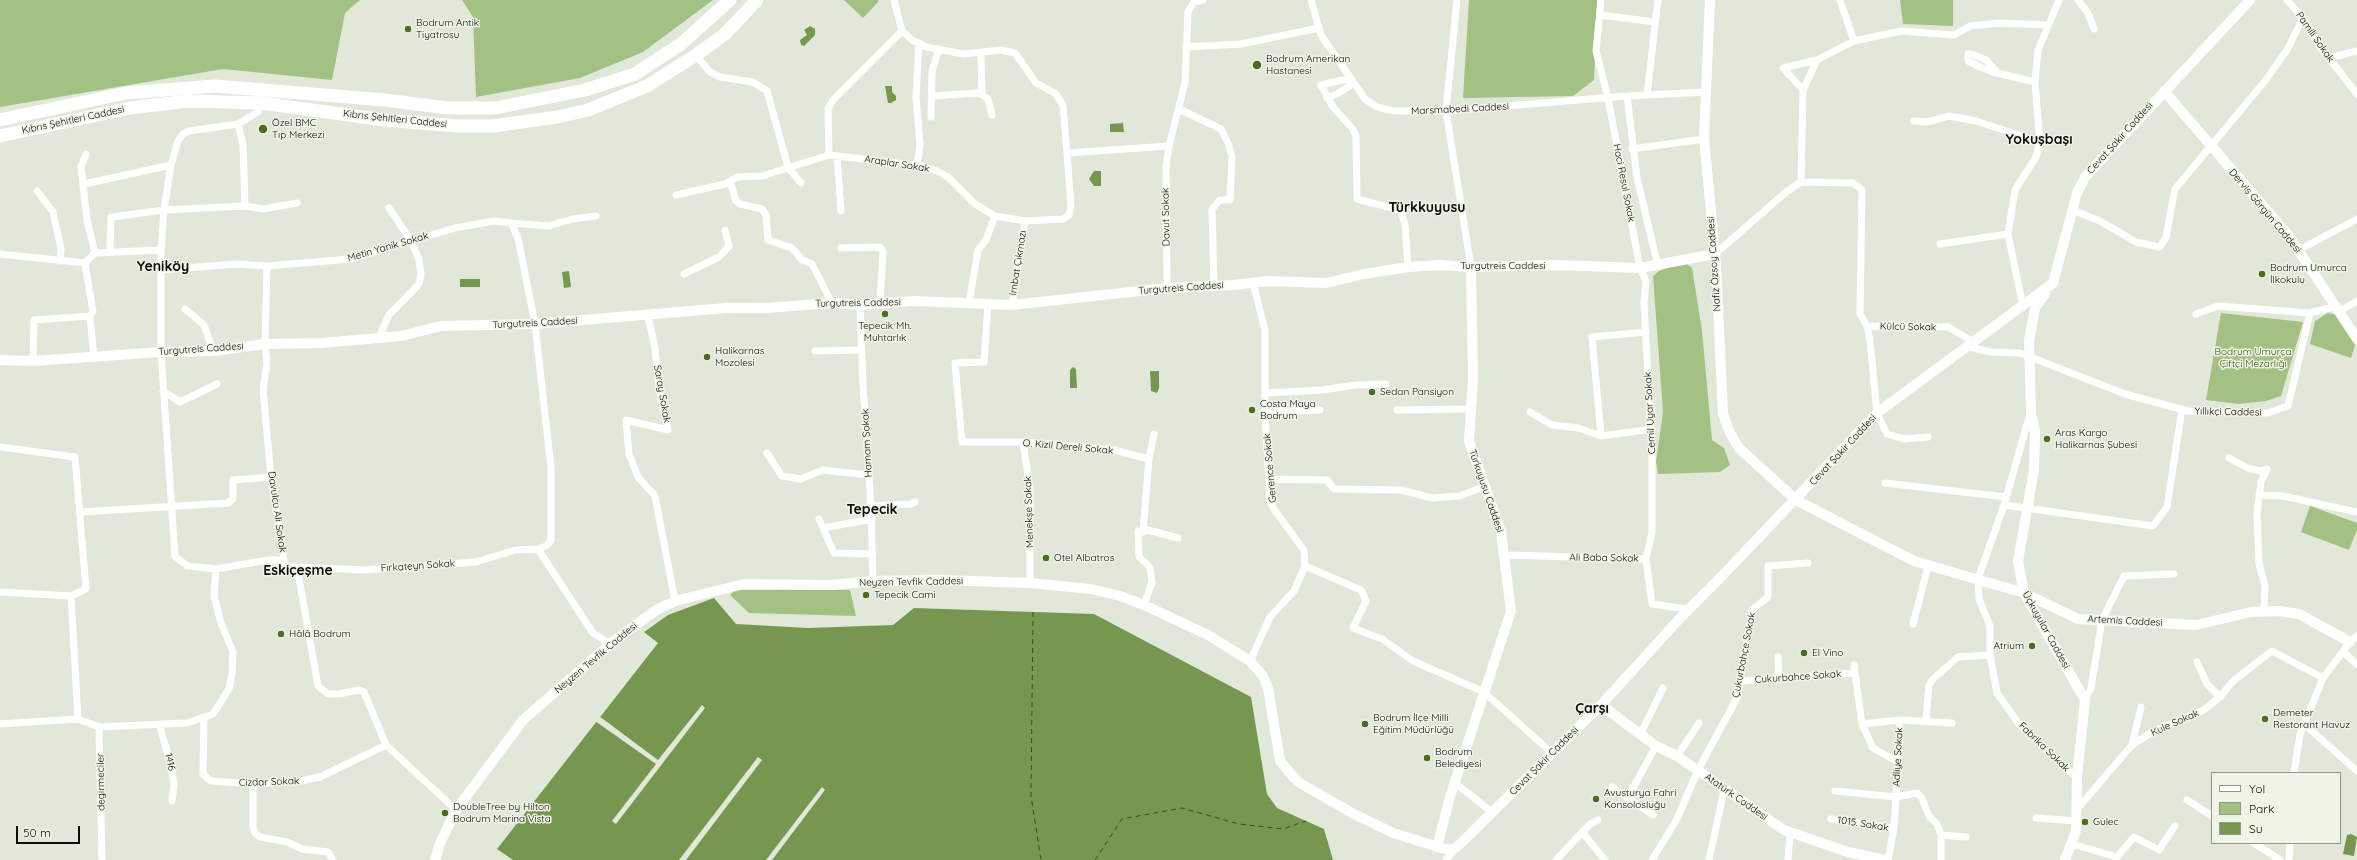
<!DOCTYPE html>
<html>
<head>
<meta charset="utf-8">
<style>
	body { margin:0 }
	#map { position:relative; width:2357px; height:860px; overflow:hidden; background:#e1e8da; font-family:Quicksand,sans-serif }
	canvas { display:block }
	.legend { position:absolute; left:2211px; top:772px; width:130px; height:72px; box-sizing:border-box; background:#eef5e7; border:1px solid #94998f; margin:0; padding:5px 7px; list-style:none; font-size:12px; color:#0c0e0a }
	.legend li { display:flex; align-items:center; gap:8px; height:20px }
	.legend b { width:20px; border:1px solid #94998f }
	.scale { position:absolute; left:16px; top:826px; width:64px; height:18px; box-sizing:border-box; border:2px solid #0c0e0a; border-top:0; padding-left:5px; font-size:12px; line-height:14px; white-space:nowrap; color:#0c0e0a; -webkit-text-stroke:3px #eef5e7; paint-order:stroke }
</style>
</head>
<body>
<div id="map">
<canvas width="2357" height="860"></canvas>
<ul class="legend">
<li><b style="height:5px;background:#fff"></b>Yol</li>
<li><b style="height:11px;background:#a3c183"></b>Park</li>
<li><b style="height:11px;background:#76974f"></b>Su</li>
</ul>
<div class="scale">50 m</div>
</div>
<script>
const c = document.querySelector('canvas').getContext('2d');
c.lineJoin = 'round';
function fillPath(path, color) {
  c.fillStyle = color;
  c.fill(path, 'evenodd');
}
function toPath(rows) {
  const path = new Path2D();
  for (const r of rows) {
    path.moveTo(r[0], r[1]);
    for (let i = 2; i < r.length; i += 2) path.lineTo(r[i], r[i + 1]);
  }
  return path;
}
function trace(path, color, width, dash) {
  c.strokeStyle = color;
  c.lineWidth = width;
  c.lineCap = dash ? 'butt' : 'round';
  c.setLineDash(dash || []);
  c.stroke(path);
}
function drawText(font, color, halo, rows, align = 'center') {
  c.font = font + ' Quicksand,sans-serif';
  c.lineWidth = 3;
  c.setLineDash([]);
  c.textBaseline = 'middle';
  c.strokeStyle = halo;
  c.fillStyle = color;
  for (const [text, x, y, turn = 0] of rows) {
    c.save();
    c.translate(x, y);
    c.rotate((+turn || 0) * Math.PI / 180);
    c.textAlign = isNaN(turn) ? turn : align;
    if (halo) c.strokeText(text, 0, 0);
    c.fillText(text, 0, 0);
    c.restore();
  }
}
const green = toPath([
	[0,0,360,0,345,13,332,80,223,69,0,107],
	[462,0,713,0,643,52,580,78,476,97,473,17],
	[844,0,877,0,879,1,863,18],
	[1469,0,1597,0,1594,80,1573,96,1463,98],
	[1900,0,1953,0,1953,26,1903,24],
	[1677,264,1687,264,1692,268,1702,331,1712,440,1724,448,1730,465,1720,472,1658,474,1656,462,1663,412,1653,276,1659,271],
	[2221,313,2303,322,2281,396,2266,401,2239,404,2206,400],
	[2328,313,2337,315,2355,345,2351,358,2310,344,2315,321],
	[2310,506,2357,523,2357,530,2349,550,2301,532],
	[735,590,850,590,856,616,749,613,730,595]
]);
const water = toPath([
	[810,26,815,29,815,35,804,46,801,45,800,40,807,35,804,30],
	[885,86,892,86,892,92,896,96,896,100,891,103,888,103],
	[1123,123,1124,132,1110,132,1110,124],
	[1094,171,1101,171,1101,186,1094,186,1089,179],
	[569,271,571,287,564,288,562,272],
	[460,279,480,279,480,287,460,287],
	[1073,367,1076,369,1077,388,1070,388,1070,370],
	[1150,371,1159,371,1159,388,1157,393,1151,391],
	[714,598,736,624,808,628,893,625,914,608,1094,614,1251,697,1267,794,1277,808,1324,829,1333,860,513,860,497,849,658,643,644,632,668,615],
	[2351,834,2357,837,2354,856,2343,854,2347,835]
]);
const pier = toPath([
	[702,705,705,708,616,824,612,821,656,764,595,721,599,716,658,760],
	[758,757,762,760,686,860,679,860],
	[822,787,825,790,772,860,766,860]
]);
const ferry = toPath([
	[1033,612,1031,796,1041,860],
	[1095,860,1122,819,1182,808,1239,824,1283,829,1306,821]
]);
const street = toPath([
	[894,0,902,31,912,40,926,47,964,54,1001,50,1015,53,1036,83,1055,93,1063,105,1067,153,1169,146,1185,83,1188,12,1194,2,1203,0],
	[1311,0,1321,35,1365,99,1377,107,1394,111,1446,111,1627,96,1705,92],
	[1457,0,1446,111,1471,267],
	[1601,0,1596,51,1608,98,1640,268,1646,281,1644,302,1652,455,1652,532,1646,559],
	[1840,0,1854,41],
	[2078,0,2088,13,2094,29],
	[2287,0,2303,18,2320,47,2357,94],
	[1600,15,1655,22],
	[1186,47,1241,44,1319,28],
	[981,54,982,95],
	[696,55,710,72,720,77,753,82,767,91,788,167,801,183],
	[2329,58,2357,51],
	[1998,73,1986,60,1972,54,1968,54,1968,61,1980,67,1993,72,2035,82],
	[1351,78,1321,85,1333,107,1352,128,1356,136,1357,199,1400,210,1405,224,1408,267],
	[1803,90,1783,68,1817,60],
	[1647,95,1658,0],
	[932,96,977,93,982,95,988,99,992,115],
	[1627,96,1637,178,1658,266],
	[1327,98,1337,94,1354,83],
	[261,103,258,112,238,124,189,131,183,134,178,141,171,165,164,210,161,250,161,352,175,556,187,566,216,569,268,560,278,560,285,567],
	[1179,109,1221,129,1228,143,1232,156,1230,200,1220,200,1212,209,1214,286],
	[931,117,932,71,939,49],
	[1914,121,1927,122,1949,116,1976,121,2040,142],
	[238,124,243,144,245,206,263,209,297,203],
	[1632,149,1704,139],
	[86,154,81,167,87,220,95,253],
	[829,155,828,109,833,100,902,31],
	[837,156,841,211],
	[917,166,920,145,916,97,919,43],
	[730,181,736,201,740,204,762,209,766,215,768,240,792,248,802,260,812,264,832,303],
	[1801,182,1803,90,1817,60,1854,41,1901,31,1954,35,1970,26,1998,23,2048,25],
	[84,184,171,165],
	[37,191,53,212,61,249,60,261],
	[676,195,725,184,737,177,762,176,829,155,922,166,937,171,948,177,975,204,995,216,1025,221,1063,219,1069,215,1071,207,1067,153],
	[2072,210,2100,221,2136,242,2160,247,2166,237,2175,189,2265,81,2287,50,2303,18],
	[511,223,549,226,572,219,596,216],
	[1940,244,2008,234],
	[841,248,880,247,883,251,880,304],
	[110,250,111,217,164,210,245,206],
	[2299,250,2357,219],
	[0,254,85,263,95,253,161,250],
	[1715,254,1786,192,1801,182,1853,183,1862,190,1860,314,1867,326,1870,341,1877,413,1887,434,1904,439,1928,437],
	[85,263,93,312,90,316,94,358],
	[267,266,265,344,267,364,263,389,271,477,285,567,297,567,318,686,328,694,339,694,359,690,364,692,386,745,456,810],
	[161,270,236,264,267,266,351,259,455,228,494,221,511,223,518,238,535,324,551,468,551,541,546,546,538,549,593,633,610,644],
	[684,274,719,257,729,246,725,230],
	[1167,288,1166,166,1169,146],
	[969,303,978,250,986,240,995,216],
	[988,304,984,362,955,363,962,442,1023,442,1114,450,1149,459,1154,434],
	[860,305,863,385,871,506,873,581],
	[1012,305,1025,221],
	[2023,307,2008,234,2015,190,2036,157,2040,142,2035,82,2038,50,2059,0],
	[185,309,204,325,213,351],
	[2340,311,2357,301],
	[2196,314,2218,306,2310,313],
	[648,316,655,348,659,388,668,430,626,420,629,454,638,477,655,496,675,601],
	[1867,326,1948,327,1972,341],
	[379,337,389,315,419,284,421,274,419,260,411,241,389,208],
	[1965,346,1990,352,2020,353,2125,394,2188,411,2268,413,2288,406,2310,313,2337,306],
	[815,351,862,350],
	[33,361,34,320,90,316],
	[163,391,180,402,217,384],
	[1266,393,1322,390,1356,385,1386,384],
	[1397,410,1471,409],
	[1265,412,1320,410],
	[1530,412,1552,425,1578,428,1601,436,1652,429],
	[2030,414,2004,505,1978,579,1979,599,1990,626,1990,655,1997,693,2021,727,2077,778],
	[1601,436,1592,337,1646,332],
	[1023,442,1030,489,1030,583],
	[0,447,75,457,86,589,71,596,0,592],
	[767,453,782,476,801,479,823,470,869,475],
	[2229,458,2248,468,2260,471,2267,469],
	[1269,479,1327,480,1334,489,1401,490,1432,498,1460,496,1485,486],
	[1885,483,2006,497],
	[2259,495,2283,496,2357,512],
	[2004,505,2153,526,2167,507,2182,409],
	[871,506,911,504,915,502],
	[80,512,228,503,233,499,233,480,271,477],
	[819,519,834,553,873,554],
	[823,528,872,519],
	[1144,529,1178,538],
	[1505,555,1646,559,1652,604,1688,609],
	[1305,566,1361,590,1366,601,1353,628,1382,639,1413,661,1484,692,1552,753],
	[297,567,365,570,476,562,515,550,538,549],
	[71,596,78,719],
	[1144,605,1152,582,1151,575,1150,567,1139,557,1138,531,1143,532,1149,459],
	[2264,610,2265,586,2259,564,2257,514,2261,482,2267,469],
	[1913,624,1928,566],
	[2343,652,2357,664],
	[1778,657,1779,678],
	[1250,661,1270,617,1294,591,1305,566,1304,550,1273,508,1270,500,1265,414,1265,330,1253,283],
	[2197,662,2207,684,2220,697],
	[1854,665,1862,724,1873,748,1898,762],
	[1741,681,1855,673],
	[2085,700,2091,688,2102,620,2124,576,2174,574],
	[204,718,203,774,211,781,253,784,301,781,320,777,386,745],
	[1900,720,1896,797,1917,793,1922,798,1929,816,1937,824,1941,835,1941,860],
	[1926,720,1929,685,1932,680,1958,657,1990,655],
	[0,724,78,719,99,727,187,723,213,714,229,689,232,674,233,652,221,623,214,596,216,569],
	[159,724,171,765,174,785,172,801],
	[1862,724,1900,720,1952,723],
	[2304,724,2357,771],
	[99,727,102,860],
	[1640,735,1663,688],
	[2132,745,2141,707],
	[1677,756,1699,723],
	[2294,773,2300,734,2323,678,2350,642,2357,636],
	[1455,783,1493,813],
	[253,784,253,827,255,833,260,837,287,842,302,849,328,852,333,860],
	[1612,787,1653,815],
	[1835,791,1896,797,1894,828,1888,860],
	[1628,797,1656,746],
	[2187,800,2212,816],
	[2078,808,2132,745,2152,732,2204,710,2220,697,2233,681,2272,651,2323,678],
	[2036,818,2077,821],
	[1831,819,1894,828],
	[1582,832,1605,860],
	[1941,835,1966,837],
	[2254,843,2280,860],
	[2072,844,2117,857,2134,837,2159,850,2175,826],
	[1446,860,1457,847],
	[1556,860,1590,824,1598,820],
	[1652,860,1677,819,1698,770,1737,698,1752,610,1768,597,1768,566,1808,563],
	[1709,860,1724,790],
	[1788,860,1790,833],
	[2289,860,2290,843]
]);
const secondary = toPath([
	[1710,0,1704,138,1716,264,1723,414,1730,433,1739,448,1796,500,1914,561,2024,593,2078,619,2196,625,2251,612,2279,611,2299,614,2350,642],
	[2164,91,2289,236,2357,339],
	[2045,294,2035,308,2029,341,2031,412,2035,432,2034,470,2018,561,2024,593,2085,700,2077,778,2076,831,2065,860],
	[0,360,33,361,161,352,213,351,265,344,322,343,401,336,441,326,535,324,726,308,766,308,832,303,860,305,914,301,1012,305,1167,288,1233,285,1268,281,1326,283,1364,274,1408,267,1440,265,1471,267,1555,265,1640,268,1715,254],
	[1601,705,1656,746,1677,756,1784,830,1848,852,1884,860],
	[1437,847,1450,797,1511,611,1501,532,1469,441,1473,378,1471,267],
	[435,860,440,843,456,810,523,720,610,644,656,610,675,601,744,584,831,585,873,581,941,580,1030,583,1091,589,1120,596,1144,605,1208,635,1250,661,1263,676,1268,688,1280,761,1298,782,1354,814,1393,833,1448,850,1457,847,1601,705,1682,616,1722,576,1877,413,2053,283,2077,193,2085,177,2250,0]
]);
const highway = toPath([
	[0,120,126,93,215,86,385,100,448,108,495,108,585,90,635,74,681,44,730,0],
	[0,136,130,108,189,101,261,103,384,120,458,126,493,126,557,117,588,110,647,86,696,55,725,34,757,0]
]);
const markers = [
	[408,29,4,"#4c6c22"],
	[1257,65,5,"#4c6c22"],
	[263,129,5,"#4c6c22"],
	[2262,274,4,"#4c6c22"],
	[885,314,4,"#4c6c22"],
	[707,357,4,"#4c6c22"],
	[1372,392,4,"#4c6c22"],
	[1252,410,4,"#4c6c22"],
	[2047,439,4,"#4c6c22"],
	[1046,558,4,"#4c6c22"],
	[866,595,4,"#4c6c22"],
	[281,634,4,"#4c6c22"],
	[2032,646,4,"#4c6c22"],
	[1804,653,4,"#4c6c22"],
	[2265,719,4,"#4c6c22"],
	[1365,724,4,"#4c6c22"],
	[1427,758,4,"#4c6c22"],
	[1596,799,4,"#4c6c22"],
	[445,813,4,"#4c6c22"],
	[2085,822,4,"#4c6c22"]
];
const poiNames = [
	["Bodrum Antik",416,23],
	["Tiyatrosu",416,35],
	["Bodrum Amerikan",1266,59],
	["Hastanesi",1266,71],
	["Özel BMC",272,123],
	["Tıp Merkezi",272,135],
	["Bodrum Umurca",2270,268],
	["İlkokulu",2270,280],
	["Tepecik Mh.",885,326,"center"],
	["Muhtarlık",885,338,"center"],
	["Halikarnas",715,351],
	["Mozolesi",715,363],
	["Sedan Pansiyon",1380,392],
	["Costa Maya",1260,404],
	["Bodrum",1260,416],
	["Aras Kargo",2055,433],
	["Halikarnas Şubesi",2055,445],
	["Otel Albatros",1054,558],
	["Tepecik Cami",874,595],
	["Hâlâ Bodrum",289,634],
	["Atrium",2024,646,"right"],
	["El Vino",1812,653],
	["Demeter",2273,713],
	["Restorant Havuz",2273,725],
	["Bodrum İlçe Milli",1373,718],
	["Eğitim Müdürlüğü",1373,730],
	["Bodrum",1435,752],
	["Belediyesi",1435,764],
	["Avusturya Fahri",1604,793],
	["Konsolosluğu",1604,805],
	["DoubleTree by Hilton",453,807],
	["Bodrum Marina Vista",453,819],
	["Gulec",2093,822]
];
const streetNames = [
	["Pamili Sokak",2315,37,55],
	["Marsmabedi Caddesi",1460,109,-3],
	["Kıbrıs Şehitleri Caddesi",395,119,6],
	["Kıbrıs Şehitleri Caddesi",73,120,-12],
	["Cevat Şakir Caddesi",2120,138,-48],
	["Araplar Sokak",897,164,9],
	["Haci Resul Sokak",1624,183,79],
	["Derviş Görgün Caddesi",2265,211,50],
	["Davut Sokak",1166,217,-91],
	["Metin Yanik Sokak",388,247,-16],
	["Imbat Çıkmazı",1018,263,-81],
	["Nafiz Özsoy Caddesi",1714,264,-94],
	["Turgutreis Caddesi",1503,266],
	["Turgutreis Caddesi",1181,288,-4],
	["Turgutreis Caddesi",858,303,-1],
	["Turgutreis Caddesi",535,323,-3],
	["Külcü Sokak",1908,327,1],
	["Turgutreis Caddesi",201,349,-4],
	["Saray Sokak",662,394,80],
	["Yıllıkçi Caddesi",2228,412,1],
	["Cemil Uyar Sokak",1650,413,-93],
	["Hamam Sokak",867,443,-93],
	["O. Kizil Dereli Sokak",1068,447,5],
	["Cevat Şakir Caddesi",1843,450,-47],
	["Gerence Sokak",1270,468,-95],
	["Türkuyusu Caddesi",1486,491,71],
	["Davulcu Ali Sokak",277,512,82],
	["Menekşe Sokak",1029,512,-92],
	["Ali Baba Sokak",1604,558,1],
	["Fırkateyn Sokak",418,566,-4],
	["Neyzen Tevfik Caddesi",911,582,-1],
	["Artemis Caddesi",2125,621,3],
	["Üçkuyular Caddesi",2046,630,61],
	["Çukurbahçe Sokak",1744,655,-79],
	["Neyzen Tevfik Caddesi",596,658,-40],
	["Cukurbahce Sokak",1798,677,-4],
	["Kule Sokak",2175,723,-24],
	["Fabrika Sokak",2044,747,44],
	["Adliye Sokak",1898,757,-87],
	["Cevat Şakir Caddesi",1544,761,-45],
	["1416",170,762,78],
	["degirmeciler",101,782,-91],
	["Cizdar Sokak",269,782,-2],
	["Atatürk Caddesi",1736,797,35],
	["1015. Sokak",1863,824,9]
];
const parkNames = [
	["Bodrum Umurça",2253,352],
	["Çiftçi Mezarlığı",2253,364]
];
const districtNames = [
	["Yokuşbaşı",2039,140],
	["Türkkuyusu",1427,208],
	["Yeniköy",163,267],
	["Tepecik",872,510],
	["Eskiçeşme",298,571],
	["Çarşı",1592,709]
];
fillPath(green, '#a3c183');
fillPath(water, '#76974f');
fillPath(pier, '#e1e8da');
trace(ferry, '#374e1a', 1, [5, 4]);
trace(street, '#fff', 7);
trace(secondary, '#fff', 10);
trace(highway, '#fff', 13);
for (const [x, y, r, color] of markers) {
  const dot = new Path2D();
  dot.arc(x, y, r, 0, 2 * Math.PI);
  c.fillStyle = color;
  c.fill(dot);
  trace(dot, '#eef5e7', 1.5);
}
drawText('10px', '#0c0e0a', '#eef5e7', poiNames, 'left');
drawText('10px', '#0c0e0a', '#eef5e7', streetNames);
drawText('10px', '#345300', '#eef5e7', parkNames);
drawText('bold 14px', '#0c0e0a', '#eef5e7', districtNames);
</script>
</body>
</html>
